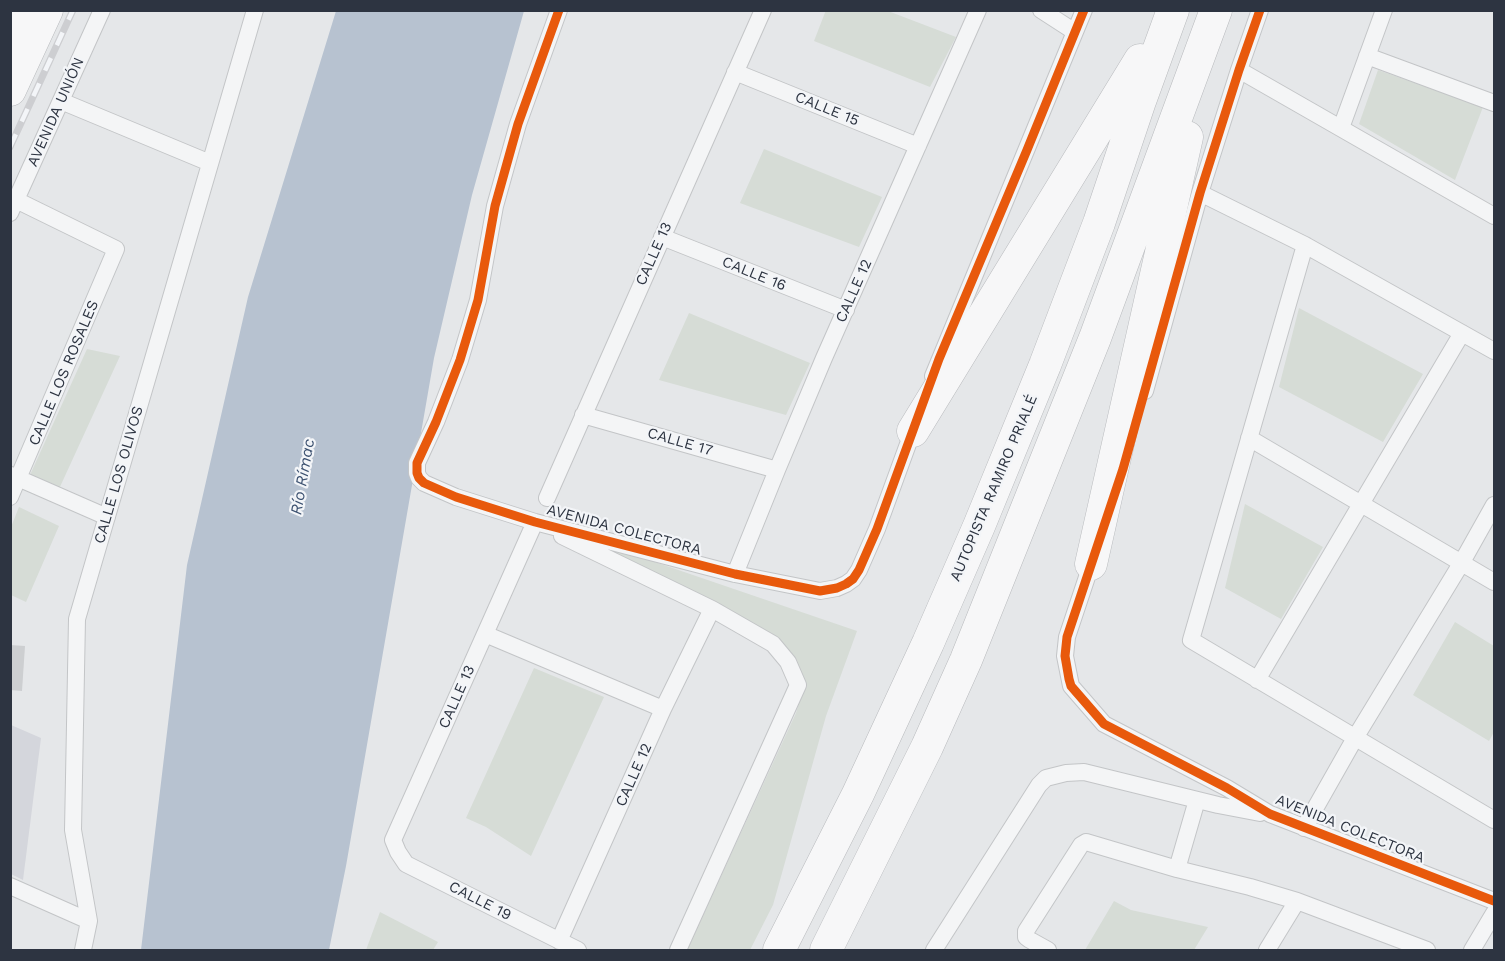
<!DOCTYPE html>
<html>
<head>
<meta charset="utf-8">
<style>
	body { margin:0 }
	#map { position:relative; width:1505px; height:961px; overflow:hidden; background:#e5e7e9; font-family:"Work Sans",sans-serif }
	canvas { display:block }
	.frame { position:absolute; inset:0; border:12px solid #2d3441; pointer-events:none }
</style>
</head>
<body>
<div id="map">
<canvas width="1505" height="961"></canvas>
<div class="frame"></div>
</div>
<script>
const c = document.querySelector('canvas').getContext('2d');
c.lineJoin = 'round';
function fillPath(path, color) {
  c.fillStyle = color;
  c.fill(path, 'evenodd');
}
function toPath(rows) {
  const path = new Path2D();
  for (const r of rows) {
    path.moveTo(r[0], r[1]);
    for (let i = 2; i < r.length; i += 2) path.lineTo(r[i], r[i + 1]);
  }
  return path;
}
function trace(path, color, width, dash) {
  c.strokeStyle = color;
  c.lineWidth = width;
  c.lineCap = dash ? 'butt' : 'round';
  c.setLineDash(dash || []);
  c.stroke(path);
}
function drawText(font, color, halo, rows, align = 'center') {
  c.font = font + ' "Work Sans",sans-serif';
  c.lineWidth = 4.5;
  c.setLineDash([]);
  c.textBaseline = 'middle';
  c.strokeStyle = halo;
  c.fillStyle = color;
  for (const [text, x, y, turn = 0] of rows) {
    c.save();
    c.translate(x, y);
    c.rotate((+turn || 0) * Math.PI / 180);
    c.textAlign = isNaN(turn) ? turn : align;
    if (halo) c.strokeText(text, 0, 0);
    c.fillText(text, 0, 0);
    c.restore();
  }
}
const built = toPath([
	[11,725,41,738,23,880,11,874]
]);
const green = toPath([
	[826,10,888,11,956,37,930,87,814,41],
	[1378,70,1483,107,1455,180,1359,124],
	[764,149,882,197,859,247,740,203],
	[1299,308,1423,374,1383,442,1279,387],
	[689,313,810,363,786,415,659,380],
	[87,349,120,356,59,489,30,475],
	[1245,504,1323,547,1281,619,1225,588],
	[19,507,59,526,26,602,11,595,11,527],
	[590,542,608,546,857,631,826,716,773,905,750,950,687,950,796,713,804,684,792,661],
	[1455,622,1494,646,1494,732,1489,741,1413,695],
	[534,668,604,697,531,856,486,827,466,818],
	[1114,901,1131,910,1208,927,1194,950,1085,950],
	[380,912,438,942,433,950,366,950]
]);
const water = toPath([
	[336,11,524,11,472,195,434,358,346,866,329,950,141,950,187,565,248,297]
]);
const building = toPath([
	[10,645,25,646,22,691,10,690]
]);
const street = toPath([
	[559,10,518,124,495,206,478,300,460,360,436,422,417,463,417,473,419,478,424,483,456,497,535,522,735,574,820,591,837,588,846,584,853,579,859,570,877,529,915,425],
	[1041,10,1075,32],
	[1367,56,1494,103],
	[1239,70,1494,216],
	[735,72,918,146],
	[61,101,210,163],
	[1341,128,1384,10],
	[1200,193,1305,245,1494,351],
	[10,213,102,10],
	[662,237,846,310],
	[1305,245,1191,640,1494,820],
	[933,376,1084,10],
	[1145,391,1200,193,1239,70,1260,10],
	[583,415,777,470],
	[1249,438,1494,582],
	[11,475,107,517],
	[10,497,116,249,16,200],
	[547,498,763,10],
	[535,522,393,840,398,852,406,864,578,950],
	[562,536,712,609,773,644,788,662,798,685,678,950],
	[1093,559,1067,637,1065,656,1071,686,1104,724,1227,788,1270,814,1494,901],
	[735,574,777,470,824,358,978,10],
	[485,634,663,709],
	[1257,680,1462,333],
	[1304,828,1355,738,1462,562,1494,505],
	[1177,869,1197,800],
	[10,886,89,921],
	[559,941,663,709,712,609],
	[83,950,89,921,73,830,77,619,255,10],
	[934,950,1039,785,1046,778,1066,773,1084,772,1218,805,1260,813],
	[1048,950,1030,940,1026,937,1026,931,1081,845,1086,842,1177,869,1250,887,1297,901,1427,950],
	[1267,950,1297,901],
	[1472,950,1494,913]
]);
const highway = toPath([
	[10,36,22,10],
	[10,90,47,10],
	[913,431,1140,60],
	[1091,564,1187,137],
	[779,950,858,794,928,643,979,526,1045,365,1099,223,1140,101,1173,10],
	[826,950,927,747,966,660,1095,338,1216,10]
]);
const rail = toPath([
	[10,147,73,10]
]);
const cycleway = toPath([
	[559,10,518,124,495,206,478,300,460,360,436,422,417,463,417,473,419,478,424,483,456,497,535,522,735,574,820,591,837,588,846,584,853,579,859,570,877,529,939,359,1027,150,1084,10],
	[1260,10,1239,70,1200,193,1123,469,1067,637,1065,656,1069,679,1071,686,1104,724,1227,788,1270,814,1494,901]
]);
const streetNames = [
	["CALLE 15",827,109,22],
	["AVENIDA UNIÓN",56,112,-66],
	["CALLE 13",654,254,-66],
	["CALLE 16",754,274,22],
	["CALLE 12",854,291,-66],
	["CALLE LOS ROSALES",64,373,-67],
	["CALLE 17",680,442,16],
	["CALLE LOS OLIVOS",119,475,-74],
	["AUTOPISTA RAMIRO PRIALÉ",994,488,-67],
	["AVENIDA COLECTORA",624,530,15],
	["CALLE 13",457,697,-66],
	["CALLE 12",634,775,-66],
	["AVENIDA COLECTORA",1350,829,22],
	["CALLE 19",480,901,27]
];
const waterNames = [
	["Río Rímac",303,477,-80]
];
fillPath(built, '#d4d6dc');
fillPath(green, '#d6dcd6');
fillPath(water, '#b7c2d0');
fillPath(building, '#cdcfd1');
trace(street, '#c3c5c7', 18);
trace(highway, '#b8babd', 33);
trace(street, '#f4f5f6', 16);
trace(highway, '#f7f7f8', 32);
trace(rail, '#cdced1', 7);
trace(rail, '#f3f5f8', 4.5, [14]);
trace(cycleway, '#e8590c', 9);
drawText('15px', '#2d3441', '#f3f5f8', streetNames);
drawText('italic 16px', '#3c5170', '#f3f5f8', waterNames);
</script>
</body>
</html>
